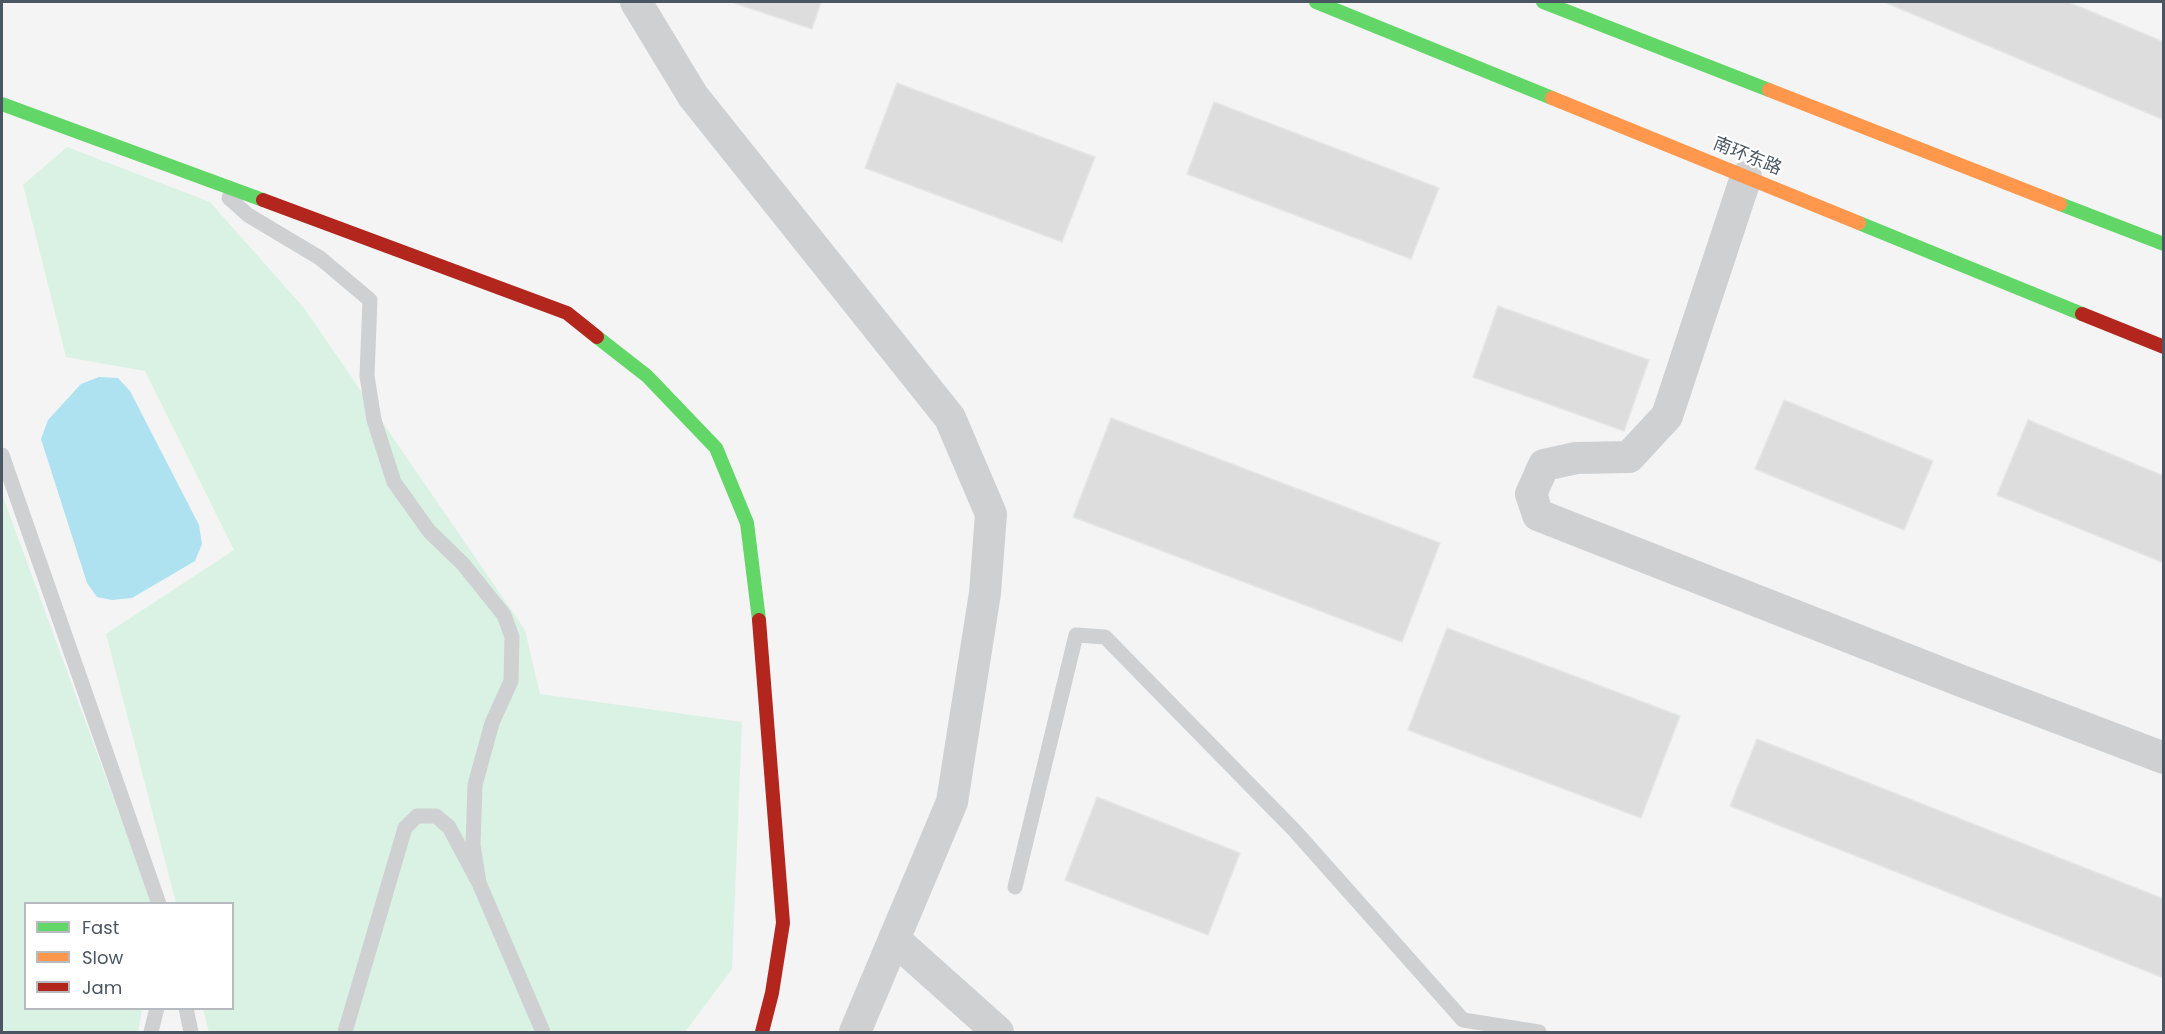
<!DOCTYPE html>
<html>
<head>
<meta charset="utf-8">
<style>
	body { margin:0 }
	#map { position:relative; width:2165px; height:1034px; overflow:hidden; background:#f4f4f4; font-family:Poppins,sans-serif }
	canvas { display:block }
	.frame { position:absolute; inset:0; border:3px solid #4a5661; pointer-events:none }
	.legend { position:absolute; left:24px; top:902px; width:210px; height:108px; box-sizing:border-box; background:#fff; border:2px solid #b7bbc0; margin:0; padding:8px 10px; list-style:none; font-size:18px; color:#4a5661 }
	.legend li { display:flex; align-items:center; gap:12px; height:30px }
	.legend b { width:30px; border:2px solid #b7bbc0 }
</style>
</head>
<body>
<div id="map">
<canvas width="2165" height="1034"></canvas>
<div class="frame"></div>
<ul class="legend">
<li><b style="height:8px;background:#63d668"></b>Fast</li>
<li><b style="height:8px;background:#ff974d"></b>Slow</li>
<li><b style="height:8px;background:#b3261e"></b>Jam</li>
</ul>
</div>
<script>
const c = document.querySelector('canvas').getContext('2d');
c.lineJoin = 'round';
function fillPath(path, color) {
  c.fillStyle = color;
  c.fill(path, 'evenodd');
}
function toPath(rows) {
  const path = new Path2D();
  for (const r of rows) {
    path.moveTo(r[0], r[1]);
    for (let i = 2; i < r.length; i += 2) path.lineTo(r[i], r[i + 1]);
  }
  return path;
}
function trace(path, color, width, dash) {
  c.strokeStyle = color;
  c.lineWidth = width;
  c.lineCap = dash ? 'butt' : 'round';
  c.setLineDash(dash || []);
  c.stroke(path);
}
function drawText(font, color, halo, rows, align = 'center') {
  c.font = font + ' Poppins,"Noto Sans SC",sans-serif';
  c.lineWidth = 4.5;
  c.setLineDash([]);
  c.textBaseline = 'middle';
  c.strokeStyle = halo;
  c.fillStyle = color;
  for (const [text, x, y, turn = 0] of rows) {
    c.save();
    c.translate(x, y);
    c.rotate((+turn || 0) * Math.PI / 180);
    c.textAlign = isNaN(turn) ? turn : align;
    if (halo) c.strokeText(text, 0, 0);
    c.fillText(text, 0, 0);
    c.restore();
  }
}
const green = toPath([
	[67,147,210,202,304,308,525,630,540,694,742,722,732,969,685,1032,209,1032,203,1009,232,1008,232,904,176,903,106,634,234,550,145,371,66,357,23,185],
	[2,494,152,903,26,904,26,1008,142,1009,138,1032,2,1032]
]);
const water = toPath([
	[99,377,118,378,130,391,199,525,202,544,195,561,132,598,112,600,97,597,87,583,41,439,48,420,81,384]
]);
const building = toPath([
	[731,2,821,2,812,29,731,2],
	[1884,2,2068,2,2164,42,2164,120,1884,2],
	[897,83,1095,157,1062,242,865,168,897,83],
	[1214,102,1439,188,1411,259,1187,174,1214,102],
	[1498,306,1649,360,1624,431,1473,377,1498,306],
	[1784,400,1933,461,1904,530,1755,469,1784,400],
	[1111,418,1440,543,1402,642,1073,517,1111,418],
	[2028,420,2164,476,2164,563,1997,495,2028,420],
	[1447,628,1680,716,1641,818,1408,730,1447,628],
	[1757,739,2164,899,2164,978,1730,806,1757,739],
	[1097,797,1240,853,1208,935,1065,880,1097,797]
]);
const lane = toPath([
	[229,198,248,215,320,258,370,300,367,376,374,420,394,482,429,531,463,564,504,615,512,637,511,681,492,723,475,785,473,845,479,883],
	[2,455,159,904],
	[1015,887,1076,635,1105,637,1295,831,1463,1020,1539,1032],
	[186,1008,191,1032],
	[151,1032,157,1008],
	[345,1032,405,828,417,816,436,816,449,827,479,883,543,1032]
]);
const street = toPath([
	[636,2,693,96,950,418,991,514,985,593,952,802,855,1032],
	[1746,177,1667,416,1629,457,1576,458,1544,465,1531,494,1538,515,1964,682,2164,758],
	[894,939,998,1032]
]);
const fast = toPath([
	[1316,2,1552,98],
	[1543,2,1769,90],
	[2,104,263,200],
	[2060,204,2164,244],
	[1859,223,2082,314],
	[597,337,647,376,716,448,747,523,759,620]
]);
const slow = toPath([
	[1769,90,2060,204],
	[1552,98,1859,223]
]);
const jam = toPath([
	[263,200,567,313,597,337],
	[2082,314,2164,347],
	[759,620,783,923,772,993,762,1032]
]);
const streetNames = [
	["南环东路",1747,157,22]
];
fillPath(green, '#d9f2e3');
fillPath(water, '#aee2f0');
fillPath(building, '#ddddde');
trace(building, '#e5e6e7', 1.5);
trace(lane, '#ced0d2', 15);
trace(street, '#ced0d2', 32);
trace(fast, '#63d668', 14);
trace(slow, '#ff974d', 14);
trace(jam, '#b3261e', 14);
drawText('18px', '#4a5661', '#fff', streetNames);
</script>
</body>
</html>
